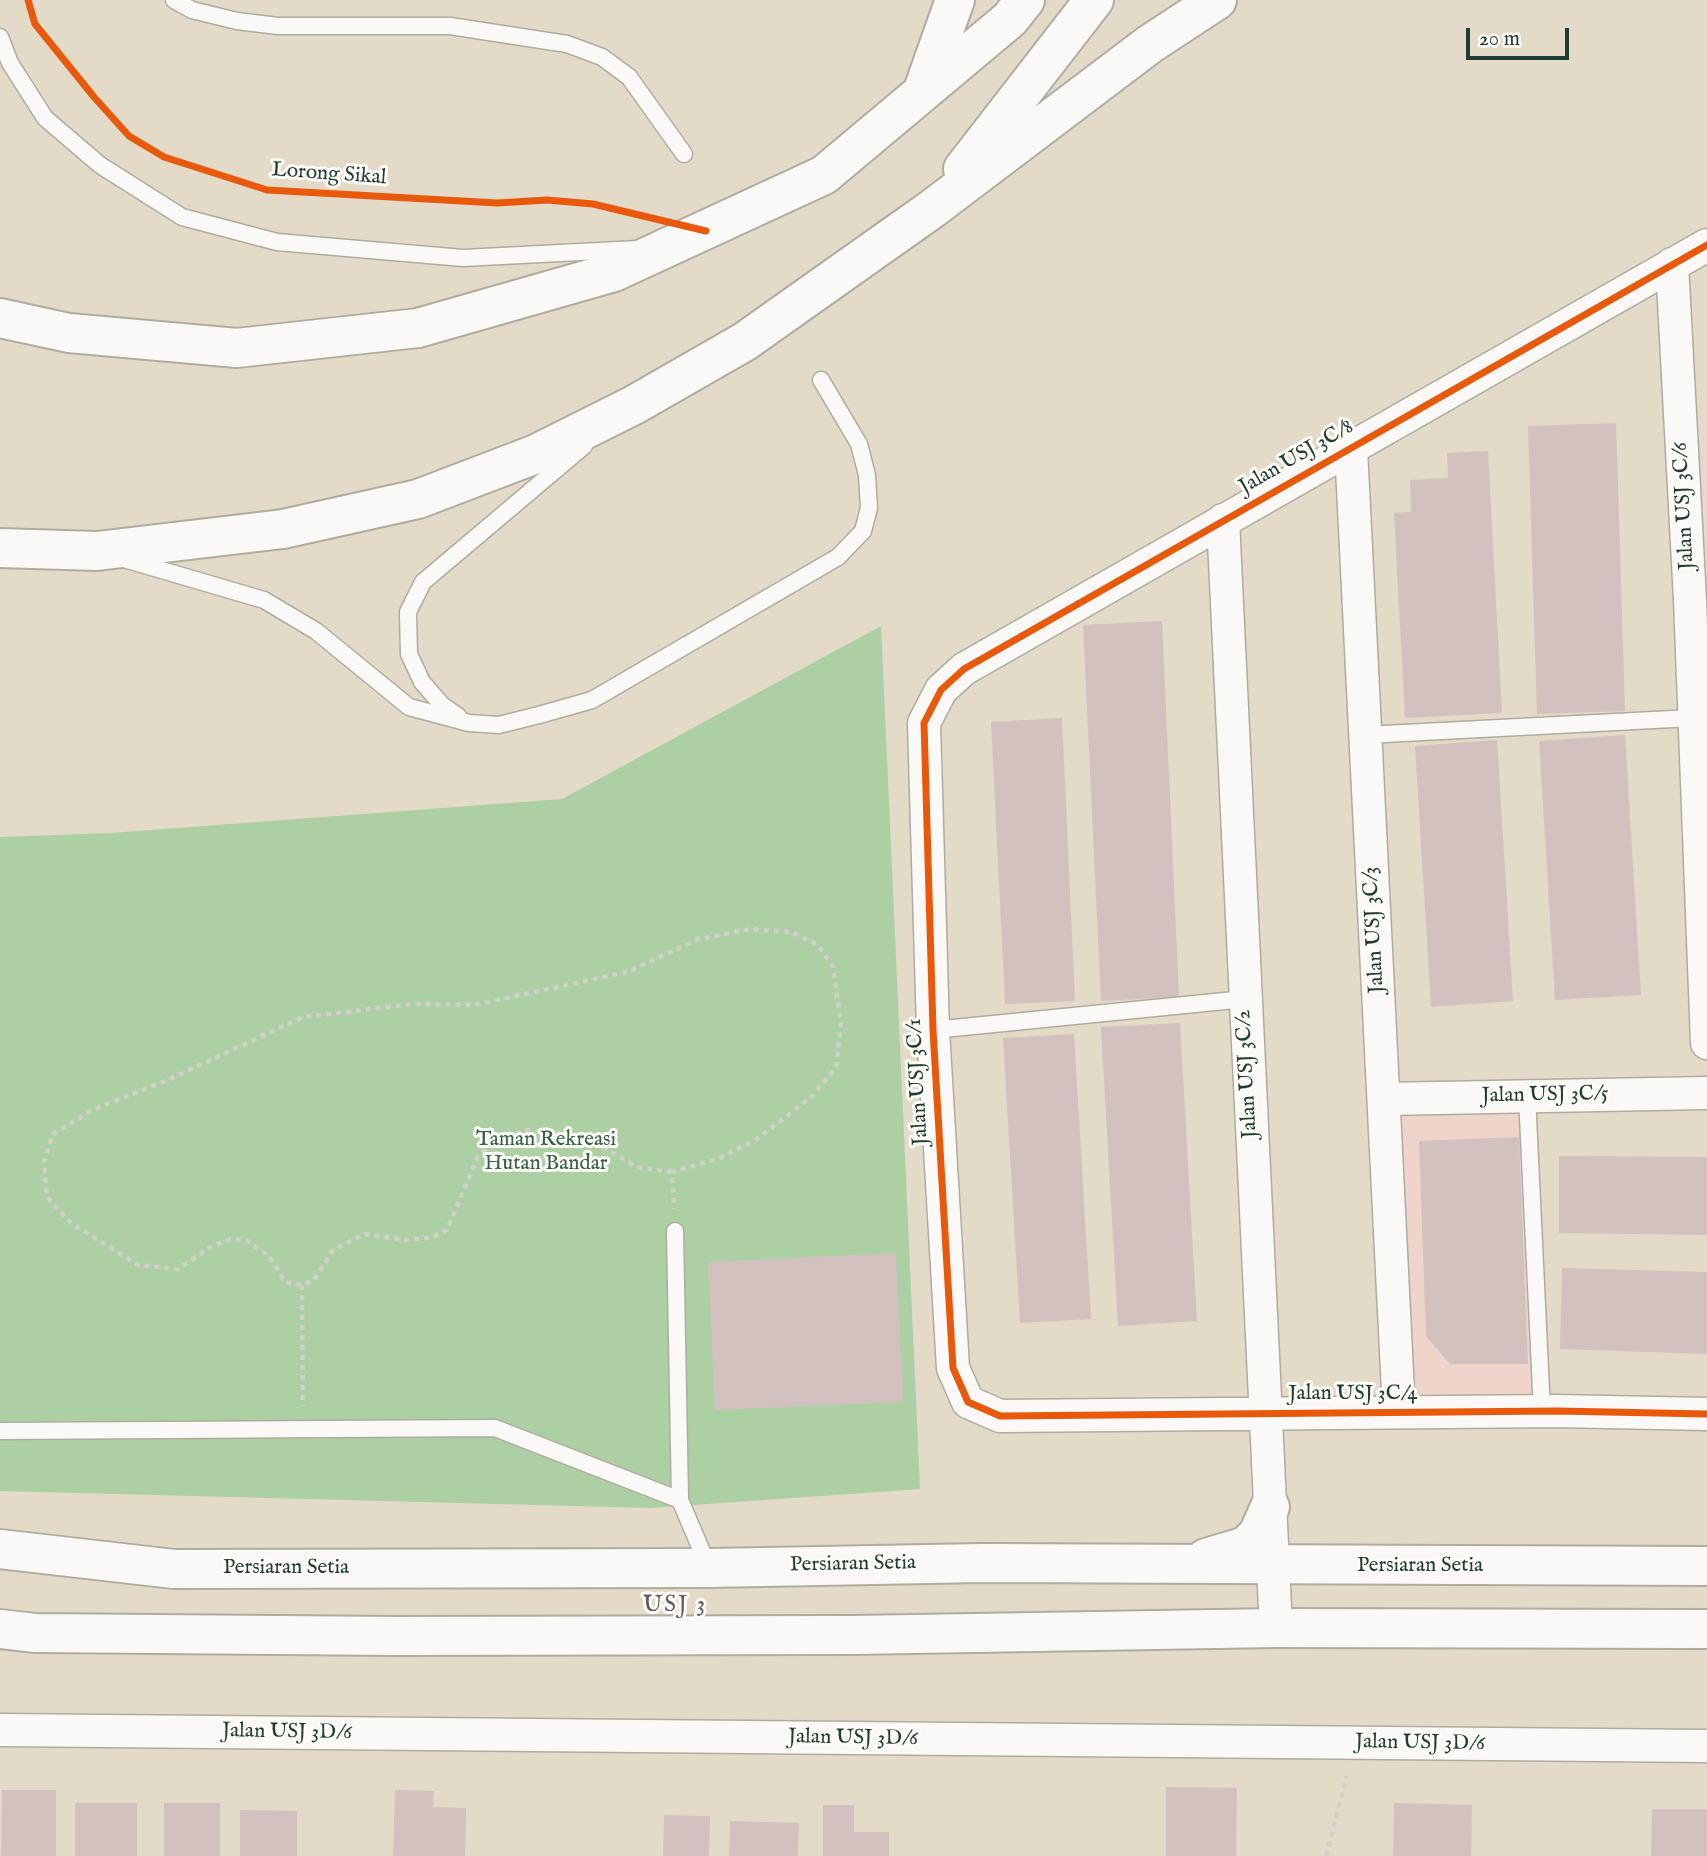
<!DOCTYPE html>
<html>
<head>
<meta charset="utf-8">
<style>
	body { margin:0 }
	#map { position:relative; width:1707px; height:1856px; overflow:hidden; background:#e3dac7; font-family:"IM FELL English",serif }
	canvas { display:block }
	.scale { position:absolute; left:1466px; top:28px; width:103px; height:32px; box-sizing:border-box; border:4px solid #1f3d34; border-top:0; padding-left:9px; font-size:21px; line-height:24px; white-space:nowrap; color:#1f3d34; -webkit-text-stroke:5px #fdfcf7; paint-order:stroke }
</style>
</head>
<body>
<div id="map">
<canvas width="1707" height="1856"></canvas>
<div class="scale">20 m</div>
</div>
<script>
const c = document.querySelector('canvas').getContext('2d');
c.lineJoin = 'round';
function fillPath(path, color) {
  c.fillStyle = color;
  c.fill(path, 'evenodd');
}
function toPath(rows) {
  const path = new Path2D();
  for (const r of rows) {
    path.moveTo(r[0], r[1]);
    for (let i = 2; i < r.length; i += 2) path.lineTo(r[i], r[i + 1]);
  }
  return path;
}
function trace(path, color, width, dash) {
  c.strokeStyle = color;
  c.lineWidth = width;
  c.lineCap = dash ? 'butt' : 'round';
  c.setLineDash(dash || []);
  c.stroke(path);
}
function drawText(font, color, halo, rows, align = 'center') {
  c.font = font + ' "IM FELL English",serif';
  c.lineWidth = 6;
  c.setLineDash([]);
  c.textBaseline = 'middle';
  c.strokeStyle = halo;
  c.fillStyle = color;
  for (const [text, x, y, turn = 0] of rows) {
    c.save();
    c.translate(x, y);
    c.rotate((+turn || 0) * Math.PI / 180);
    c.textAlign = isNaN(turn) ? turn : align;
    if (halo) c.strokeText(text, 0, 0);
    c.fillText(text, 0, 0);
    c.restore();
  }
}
const built = toPath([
	[1520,1107,1533,1397,1412,1398,1397,1111]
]);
const green = toPath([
	[881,626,920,1489,651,1508,0,1491,0,837,111,833,562,799]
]);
const building = toPath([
	[1616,423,1625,711,1537,714,1528,426],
	[1488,451,1502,713,1405,718,1394,513,1411,512,1410,480,1448,478,1447,453],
	[1162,621,1179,997,1101,1001,1083,625],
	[1062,718,1075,1001,1005,1004,991,722],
	[1625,735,1641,995,1555,1000,1539,741],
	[1497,740,1513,1001,1431,1007,1415,746],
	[1180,1023,1197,1321,1118,1326,1101,1027],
	[1074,1034,1091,1319,1020,1323,1003,1038],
	[1519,1137,1528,1364,1450,1364,1426,1336,1419,1141],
	[1559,1156,1707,1157,1707,1235,1559,1233],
	[896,1253,903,1402,715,1410,708,1262],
	[1562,1268,1707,1272,1707,1354,1560,1349],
	[1166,1787,1237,1788,1236,1856,1166,1856],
	[2,1790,56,1790,56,1856,1,1856],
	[395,1790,434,1791,433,1807,466,1808,465,1856,393,1856],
	[75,1803,137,1803,137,1856,75,1856],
	[164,1803,220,1803,220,1856,164,1856],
	[1394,1803,1472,1805,1471,1856,1393,1856],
	[823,1805,854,1805,854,1832,889,1832,889,1856,823,1856],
	[1652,1809,1707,1809,1707,1856,1651,1856],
	[240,1810,297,1811,297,1856,240,1856],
	[664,1815,710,1816,709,1856,663,1856],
	[730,1821,799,1823,798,1856,729,1856]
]);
const path = toPath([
	[672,1172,636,1167,602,1146,563,1134,528,1130,499,1138,478,1156,447,1230,430,1238,405,1240,365,1234,333,1250,314,1280,302,1285,285,1282,269,1256,246,1240,230,1239,212,1246,178,1269,138,1265,71,1223,47,1197,44,1162,53,1134,92,1110,170,1079,303,1017,414,1004,474,1005,627,972,699,939,751,929,792,932,818,945,833,967,841,1023,836,1068,811,1097,757,1139,720,1158,672,1172,674,1209],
	[302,1285,303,1406],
	[1326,1856,1347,1776]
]);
const lane = toPath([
	[174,0,192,10,237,21,278,26,450,26,567,44,602,57,629,77,684,154],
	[0,37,10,63,45,118,100,165,182,217,277,242,463,258,638,249],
	[124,559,264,600,316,631,409,707,469,723,499,725,539,715,592,700,838,557,863,531,869,508,867,475,859,444,821,380],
	[458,716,442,705,422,682,409,654,408,612,423,582,584,446],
	[1365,735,1692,718],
	[933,1030,1245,999],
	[1527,1096,1542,1411],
	[675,1231,680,1500,709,1568],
	[0,1431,495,1428,680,1500]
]);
const street = toPath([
	[1707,245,964,669,941,690,924,723,933,1030,953,1368,968,1402,1000,1416,1557,1411,1707,1414],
	[1672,264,1690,600,1707,1043],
	[1351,448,1399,1412],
	[1223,520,1276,1628],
	[1384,1099,1707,1093],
	[0,1730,1707,1746]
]);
const secondary = toPath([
	[0,1549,174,1569,709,1568,983,1563,1707,1566],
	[1206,1558,1246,1546,1258,1534,1270,1507],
	[0,1629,35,1633,396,1636,853,1635,1276,1628,1707,1629]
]);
const highway = toPath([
	[923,90,955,0],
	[963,169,1094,0],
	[0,318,69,333,237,348,418,328,614,272,824,175,1010,19,1025,0],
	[0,548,97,551,283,529,418,499,536,454,634,405,744,342,932,209,1150,44,1217,0]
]);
const cycleway = toPath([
	[28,0,35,24,94,97,129,136,164,157,267,190,497,203,547,200,593,204,706,231],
	[1707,245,964,669,941,690,924,723,933,1030,953,1368,968,1402,1000,1416,1557,1411,1707,1414]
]);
const streetNames = [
	["Lorong Sikal",329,175,4],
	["Jalan USJ 3C/8",1297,458,-30],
	["Jalan USJ 3C/6",1685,506,-93],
	["Jalan USJ 3C/3",1375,930,-93],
	["Jalan USJ 3C/2",1248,1074,-93],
	["Jalan USJ 3C/1",919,1082,-93],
	["Jalan USJ 3C/5",1545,1096,-1],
	["Jalan USJ 3C/4",1353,1395],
	["Persiaran Setia",853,1565,-1],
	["Persiaran Setia",1420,1567],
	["Persiaran Setia",286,1569],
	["Jalan USJ 3D/6",287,1733,1],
	["Jalan USJ 3D/6",853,1739,1],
	["Jalan USJ 3D/6",1420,1744,1]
];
const parkNames = [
	["Taman Rekreasi",546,1141],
	["Hutan Bandar",546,1165]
];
const neighbourhoodNames = [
	["USJ 3",675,1606]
];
fillPath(built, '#eed4cb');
fillPath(green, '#acd0a3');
fillPath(building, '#d2c1be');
trace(lane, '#afac9f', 19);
trace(street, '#afac9f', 35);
trace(secondary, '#afac9f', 42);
trace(highway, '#afac9f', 42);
trace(path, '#d1d0cb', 4.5, [5, 5]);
trace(lane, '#fbf9f7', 16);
trace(street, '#fbf9f7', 32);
trace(secondary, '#fbf9f7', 38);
trace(highway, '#fbf9f7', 38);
trace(cycleway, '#e8590c', 7);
drawText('21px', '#1f3d34', '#fdfcf7', streetNames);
drawText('21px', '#376048', '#fdfcf7', parkNames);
c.letterSpacing = '2px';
drawText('23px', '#615c61', '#fdfcf7', neighbourhoodNames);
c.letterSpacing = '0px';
</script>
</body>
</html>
